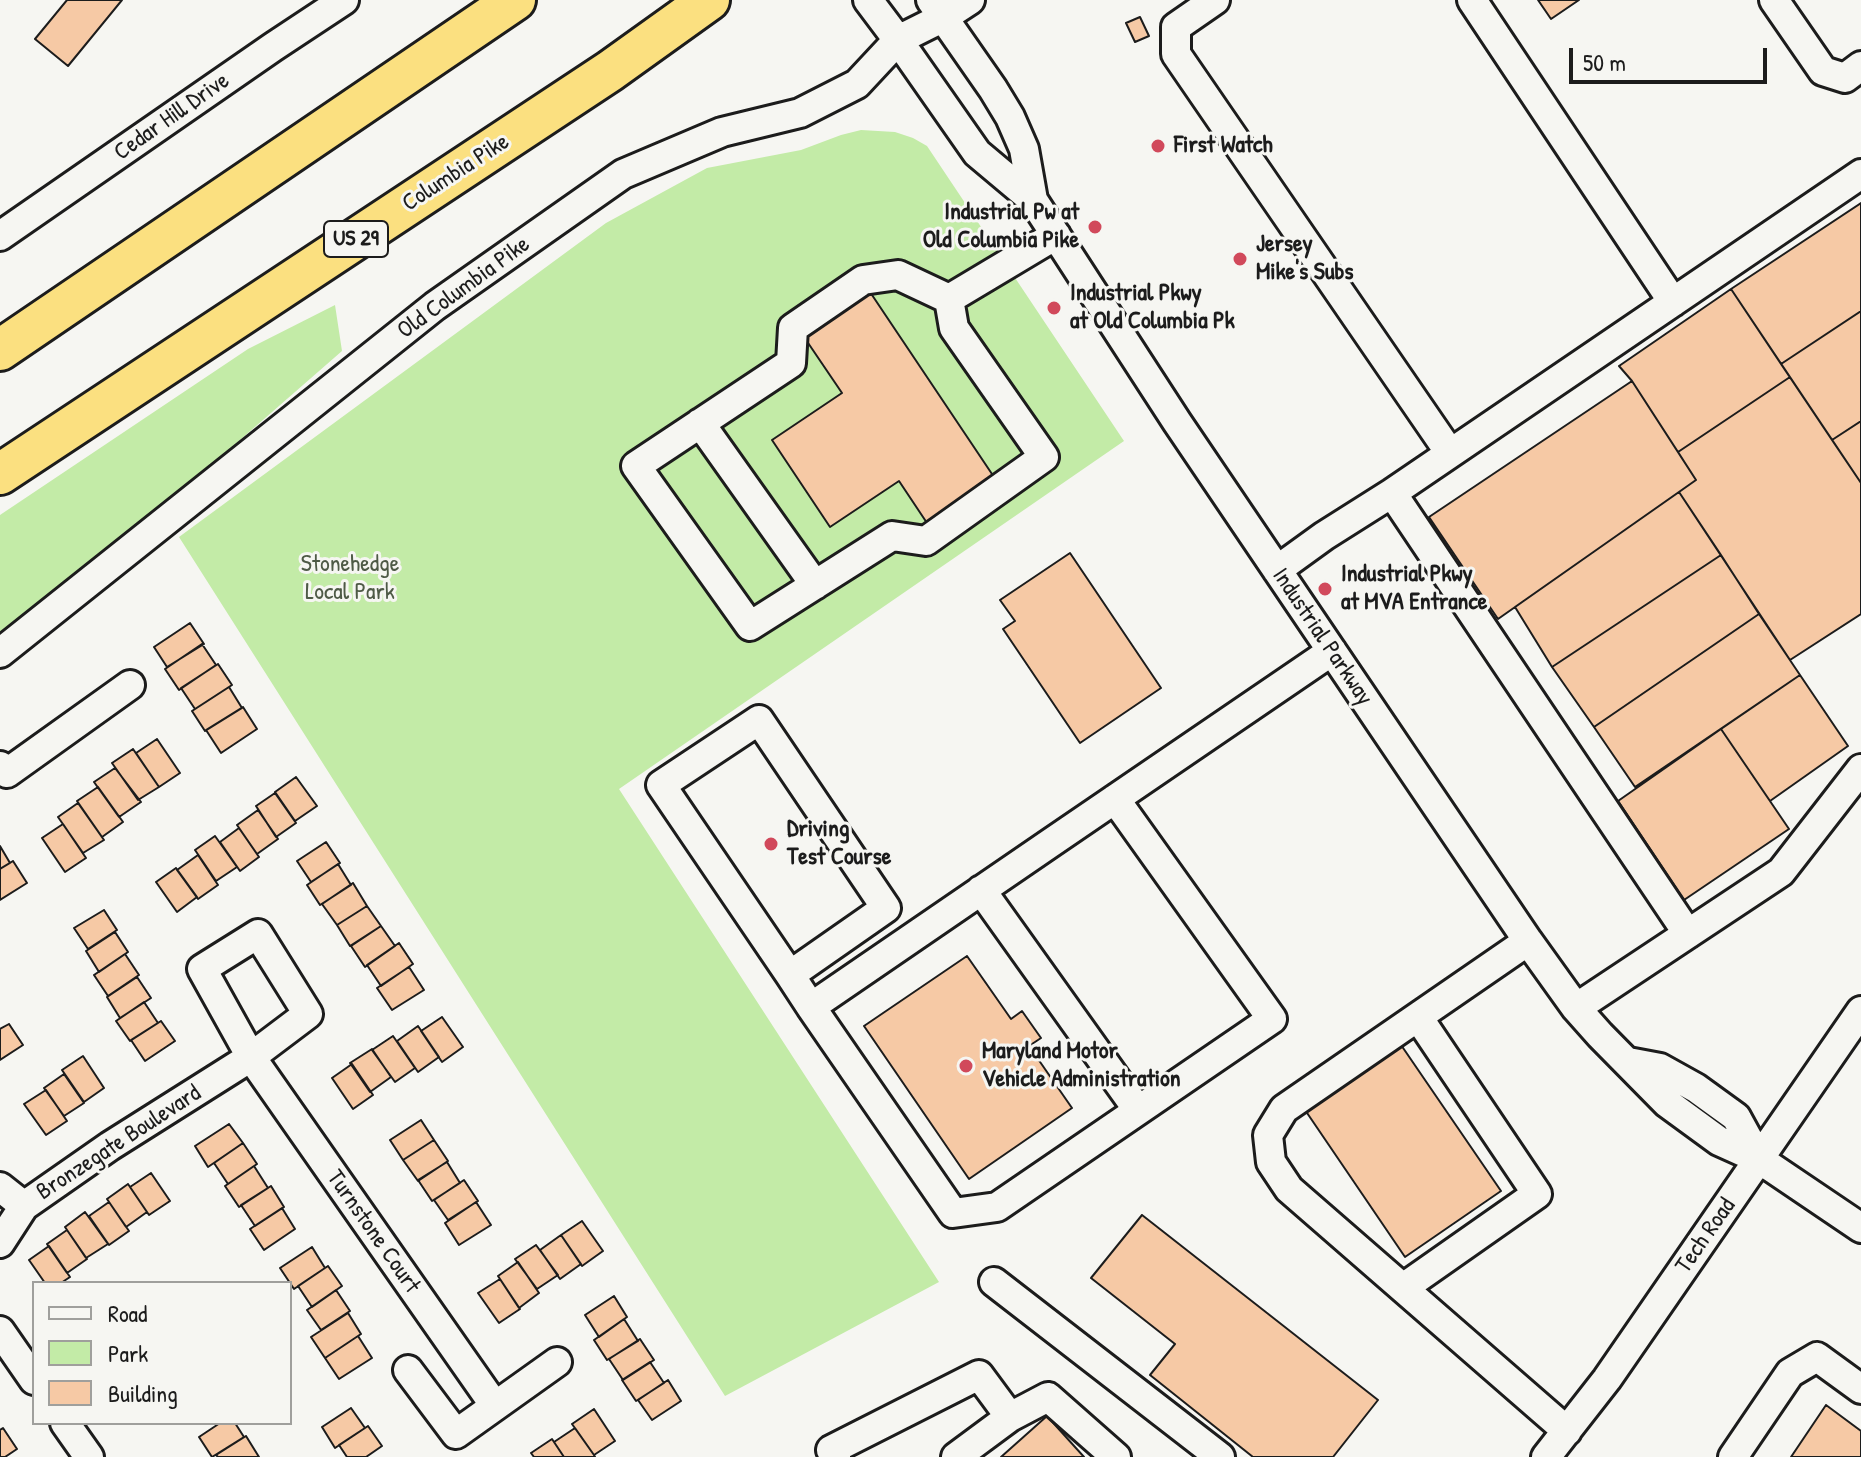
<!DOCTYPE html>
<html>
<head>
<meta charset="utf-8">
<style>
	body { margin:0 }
	#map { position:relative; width:1861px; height:1457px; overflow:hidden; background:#f6f6f2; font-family:"Patrick Hand",sans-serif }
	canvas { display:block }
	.legend { position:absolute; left:32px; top:1281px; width:260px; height:144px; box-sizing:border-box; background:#f6f6f2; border:2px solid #9f9f9c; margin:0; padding:10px 14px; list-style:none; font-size:24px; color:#1c1c1c }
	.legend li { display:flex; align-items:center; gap:16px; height:40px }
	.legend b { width:40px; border:2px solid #9f9f9c }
	.scale { position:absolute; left:1569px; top:48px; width:198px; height:36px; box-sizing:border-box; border:4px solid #1c1c1c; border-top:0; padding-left:10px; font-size:24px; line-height:28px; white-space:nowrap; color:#1c1c1c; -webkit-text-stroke:6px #f6f6f2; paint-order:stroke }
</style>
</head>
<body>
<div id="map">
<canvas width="1861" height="1457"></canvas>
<ul class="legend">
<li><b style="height:10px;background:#f6f6f2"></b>Road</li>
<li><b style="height:22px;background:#c3eba7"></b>Park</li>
<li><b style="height:22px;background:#f6c9a5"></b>Building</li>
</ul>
<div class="scale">50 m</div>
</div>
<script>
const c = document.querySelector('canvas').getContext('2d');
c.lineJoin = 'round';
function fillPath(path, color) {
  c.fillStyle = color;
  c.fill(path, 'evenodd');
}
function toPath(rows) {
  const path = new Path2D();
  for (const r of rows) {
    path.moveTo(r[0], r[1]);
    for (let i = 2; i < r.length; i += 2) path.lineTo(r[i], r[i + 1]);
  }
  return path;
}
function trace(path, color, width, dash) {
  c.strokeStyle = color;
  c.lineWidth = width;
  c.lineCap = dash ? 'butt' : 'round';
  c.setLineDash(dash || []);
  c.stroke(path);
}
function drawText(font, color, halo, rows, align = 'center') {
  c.font = font + ' "Patrick Hand",sans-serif';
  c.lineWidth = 6;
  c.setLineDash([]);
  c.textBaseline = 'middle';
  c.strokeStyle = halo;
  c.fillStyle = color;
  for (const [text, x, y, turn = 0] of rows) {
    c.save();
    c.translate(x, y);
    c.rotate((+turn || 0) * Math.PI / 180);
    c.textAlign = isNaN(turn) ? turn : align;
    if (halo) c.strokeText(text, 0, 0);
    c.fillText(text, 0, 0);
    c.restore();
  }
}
const green = toPath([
	[861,130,895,132,913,138,927,146,1124,441,619,789,939,1282,725,1396,179,537,606,223,707,168,801,150,841,135],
	[335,305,342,351,209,467,0,632,0,515,248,349]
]);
const building = toPath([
	[67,0,122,0,68,66,35,39,67,0],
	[1538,0,1579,0,1551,19,1538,0],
	[1140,17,1149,36,1135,42,1126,23,1140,17],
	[1861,203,1861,311,1781,364,1731,289,1861,203],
	[868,289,996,480,929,526,899,481,830,527,772,440,842,393,802,334,868,289],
	[1731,289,1790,377,1678,452,1632,381,1619,366,1731,289],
	[1861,311,1861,421,1832,440,1781,364,1861,311],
	[1790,377,1861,483,1861,614,1790,660,1679,492,1696,480,1678,452,1790,377],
	[1632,381,1696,480,1498,619,1429,517,1632,381],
	[1861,421,1861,483,1832,440,1861,421],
	[1679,492,1721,555,1552,667,1515,607,1679,492],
	[1070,553,1161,688,1080,743,1003,629,1015,621,1000,600,1070,553],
	[1721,555,1759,614,1594,727,1552,667,1721,555],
	[1759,614,1800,675,1635,787,1594,727,1759,614],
	[190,623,204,644,167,667,154,647,190,623],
	[202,644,216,665,179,690,165,669,202,644],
	[218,664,232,685,195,709,181,688,218,664],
	[1800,675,1848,746,1770,801,1721,729,1800,675],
	[229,687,242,708,205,731,192,711,229,687],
	[243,707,257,729,221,753,206,730,243,707],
	[1721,729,1789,829,1684,900,1618,801,1721,729],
	[157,739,180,773,159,787,136,753,157,739],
	[133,749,159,787,138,800,112,763,133,749],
	[115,768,141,802,119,817,94,782,115,768],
	[296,777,317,806,295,821,275,792,296,777],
	[98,787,123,822,102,837,77,801,98,787],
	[275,793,296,823,276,837,256,806,275,793],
	[78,803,104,840,83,853,58,817,78,803],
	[258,810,278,839,257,854,237,825,258,810],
	[63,824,86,858,65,872,42,838,63,824],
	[239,828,259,857,240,871,220,842,239,828],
	[215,836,237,867,216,881,195,850,215,836],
	[326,842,340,863,311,882,297,861,326,842],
	[0,846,10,863,0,869,0,846],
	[198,855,218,885,198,899,177,870,198,855],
	[13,861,27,883,0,900,0,869,13,861],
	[338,864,351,885,320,905,307,885,338,864],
	[176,868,197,897,177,912,156,882,176,868],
	[353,883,367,906,337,925,322,904,353,883],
	[367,906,381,926,350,946,337,925,367,906],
	[104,910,117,930,88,949,74,928,104,910],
	[381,926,395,946,365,967,351,946,381,926],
	[115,932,128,952,99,972,86,951,115,932],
	[399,943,413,964,381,986,367,965,399,943],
	[125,954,139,975,108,996,94,975,125,954],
	[967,956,1011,1019,1022,1011,1041,1038,1029,1046,1072,1108,969,1179,864,1026,967,956],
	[409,967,424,990,392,1010,377,988,409,967],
	[137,977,151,998,120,1018,107,997,137,977],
	[144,1002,158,1023,130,1041,116,1021,144,1002],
	[442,1017,463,1047,442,1062,421,1031,442,1017],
	[161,1021,175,1041,145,1061,131,1040,161,1021],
	[9,1024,23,1045,0,1060,0,1029,9,1024],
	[418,1026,439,1057,418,1072,397,1041,418,1026],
	[393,1036,415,1068,395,1082,372,1050,393,1036],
	[1399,1042,1501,1191,1405,1257,1303,1107,1399,1042],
	[372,1049,391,1077,370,1092,350,1063,372,1049],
	[83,1056,104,1088,84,1102,62,1070,83,1056],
	[352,1064,373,1095,353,1109,332,1078,352,1064],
	[64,1074,84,1103,64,1116,44,1088,64,1074],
	[46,1090,67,1121,46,1135,24,1104,46,1090],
	[421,1120,434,1140,403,1160,390,1140,421,1120],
	[229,1124,243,1143,208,1167,195,1146,229,1124],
	[434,1140,448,1161,418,1181,403,1160,434,1140],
	[243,1143,257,1164,228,1184,214,1163,243,1143],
	[447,1162,460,1183,432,1201,418,1180,447,1162],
	[254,1166,268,1188,239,1207,225,1186,254,1166],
	[151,1173,170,1201,149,1215,130,1187,151,1173],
	[464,1180,478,1201,448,1220,434,1200,464,1180],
	[128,1184,147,1212,126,1227,107,1199,128,1184],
	[271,1186,284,1207,255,1226,241,1205,271,1186],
	[109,1202,129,1231,109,1245,89,1216,109,1202],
	[476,1202,491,1225,459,1245,445,1223,476,1202],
	[282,1208,295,1229,264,1250,250,1229,282,1208],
	[85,1212,108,1244,86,1258,65,1227,85,1212],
	[1142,1215,1378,1400,1333,1457,1253,1457,1150,1375,1175,1344,1091,1278,1142,1215],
	[582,1221,603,1251,582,1266,561,1235,582,1221],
	[67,1230,87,1259,67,1273,47,1244,67,1230],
	[561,1235,581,1264,560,1279,540,1250,561,1235],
	[536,1245,558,1275,537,1289,515,1259,536,1245],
	[49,1246,70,1277,61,1283,45,1283,29,1260,49,1246],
	[312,1247,325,1268,294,1289,280,1268,312,1247],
	[518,1262,539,1293,519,1308,498,1276,518,1262],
	[328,1266,342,1286,312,1307,298,1286,328,1266],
	[500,1279,520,1309,499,1323,478,1293,500,1279],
	[336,1290,350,1311,321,1330,307,1310,336,1290],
	[614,1296,627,1317,599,1337,585,1315,614,1296],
	[348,1313,361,1334,325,1358,311,1337,348,1313],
	[624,1319,638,1341,607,1360,594,1340,624,1319],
	[358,1336,372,1358,339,1379,325,1358,358,1336],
	[640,1339,654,1360,623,1380,609,1359,640,1339],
	[650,1362,664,1383,636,1401,622,1380,650,1362],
	[668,1380,681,1401,652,1420,638,1400,668,1380],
	[1826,1405,1861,1431,1861,1457,1791,1457,1826,1405],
	[351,1408,365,1428,335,1448,322,1427,351,1408],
	[594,1409,615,1441,594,1455,572,1424,594,1409],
	[1047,1416,1084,1457,1001,1457,1047,1416],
	[220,1423,235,1423,244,1437,212,1457,199,1437,220,1423],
	[368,1426,382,1446,366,1457,347,1457,339,1445,368,1426],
	[3,1428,17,1449,5,1457,0,1457,0,1430,3,1428],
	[575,1428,594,1455,595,1457,564,1457,554,1442,575,1428],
	[246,1436,259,1457,218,1457,216,1455,246,1436],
	[552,1439,564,1457,534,1457,531,1453,552,1439]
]);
const minor = toPath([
	[868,0,898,40,977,153,1033,200,1177,422,1528,941,1576,1008,1600,1035,1667,1103,1719,1141,1759,1159,1861,1228],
	[931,0,993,89,1010,117,1024,149,1033,200],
	[1215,0,1176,27,1176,54,1450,453],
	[1472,0,1673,302],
	[1774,0,1823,71,1845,78,1861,66],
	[0,236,273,47,344,0],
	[949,299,954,328,1044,457,926,541,892,536,750,626,636,466,791,363,793,328,863,280,898,275,949,299,1056,235],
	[700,423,815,585],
	[1392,493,1688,934],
	[1277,570,1324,536,1392,493,1861,174],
	[0,653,435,306,623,174,722,132,800,113,857,84,898,40,944,17,970,0],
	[0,766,7,773,130,685],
	[1115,799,1272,1019,997,1207,953,1213,811,1007,1049,844,1332,651],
	[981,890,1138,1110],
	[1528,941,1284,1109,1268,1135,1271,1162,1289,1189,1567,1431],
	[790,975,886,908,759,720,661,785,790,975,811,1007],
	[1576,1008,1781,872,1861,769],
	[1628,1062,1660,1068,1696,1088,1736,1117,1759,1159],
	[0,1187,24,1206],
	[0,1243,24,1206,110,1146,251,1057,308,1014,258,934,202,969,251,1057,495,1406],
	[994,1282,1220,1457],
	[1403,1288,1537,1194,1418,1017],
	[0,1331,34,1380],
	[408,1370,456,1434,557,1362],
	[1010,1417,1048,1397,1116,1457],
	[65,1423,89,1457],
	[836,1457,831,1450,979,1375,1010,1417,956,1457],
	[1546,1457,1607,1379,1861,1011],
	[1733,1457,1790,1373,1817,1357,1861,1389]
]);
const highway = toPath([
	[0,350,515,0],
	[0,474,610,71,709,0]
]);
const markers = [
	[1158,146,8,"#d1495b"],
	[1095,227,8,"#d1495b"],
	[1240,259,8,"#d1495b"],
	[1054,308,8,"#d1495b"],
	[1325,589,8,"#d1495b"],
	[771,844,8,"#d1495b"],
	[966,1066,8,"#d1495b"]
];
const shields = [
	[356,239,64]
];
const shieldNames = [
	["US 29",356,239]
];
const streetNames = [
	["Cedar Hill Drive",172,117,-35],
	["Columbia Pike",456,173,-33],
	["Old Columbia Pike",464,288,-36],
	["Industrial Parkway",1322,637,56],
	["Bronzegate Boulevard",119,1143,-33],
	["Turnstone Court",373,1232,55],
	["Tech Road",1706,1236,-55]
];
const poiNames = [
	["First Watch",1174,146],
	["Industrial Pw at",1079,213,"right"],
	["Old Columbia Pike",1079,241,"right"],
	["Jersey",1256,245],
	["Mike's Subs",1256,273],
	["Industrial Pkwy",1070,294],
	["at Old Columbia Pk",1070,322],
	["Industrial Pkwy",1341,575],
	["at MVA Entrance",1341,603],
	["Driving",787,830],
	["Test Course",787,858],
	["Maryland Motor",982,1052],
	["Vehicle Administration",982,1080]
];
const parkNames = [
	["Stonehedge",350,565],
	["Local Park",350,593]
];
fillPath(green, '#c3eba7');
fillPath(building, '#f6c9a5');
trace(building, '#1c1c1c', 2);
trace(minor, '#1c1c1c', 34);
trace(highway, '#1c1c1c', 46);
trace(minor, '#f6f6f2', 28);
trace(highway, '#fbe080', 40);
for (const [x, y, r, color] of markers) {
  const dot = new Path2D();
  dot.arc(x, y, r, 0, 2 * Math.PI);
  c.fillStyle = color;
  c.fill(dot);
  trace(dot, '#f6f6f2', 3);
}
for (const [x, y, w] of shields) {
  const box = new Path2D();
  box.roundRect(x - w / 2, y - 18, w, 36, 6);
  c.fillStyle = '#f6f6f2';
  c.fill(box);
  trace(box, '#1c1c1c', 2);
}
drawText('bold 22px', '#1c1c1c', null, shieldNames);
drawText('24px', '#1c1c1c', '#f6f6f2', streetNames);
drawText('bold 24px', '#1c1c1c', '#f6f6f2', poiNames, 'left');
drawText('24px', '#4e5a46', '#f6f6f2', parkNames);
</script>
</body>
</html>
